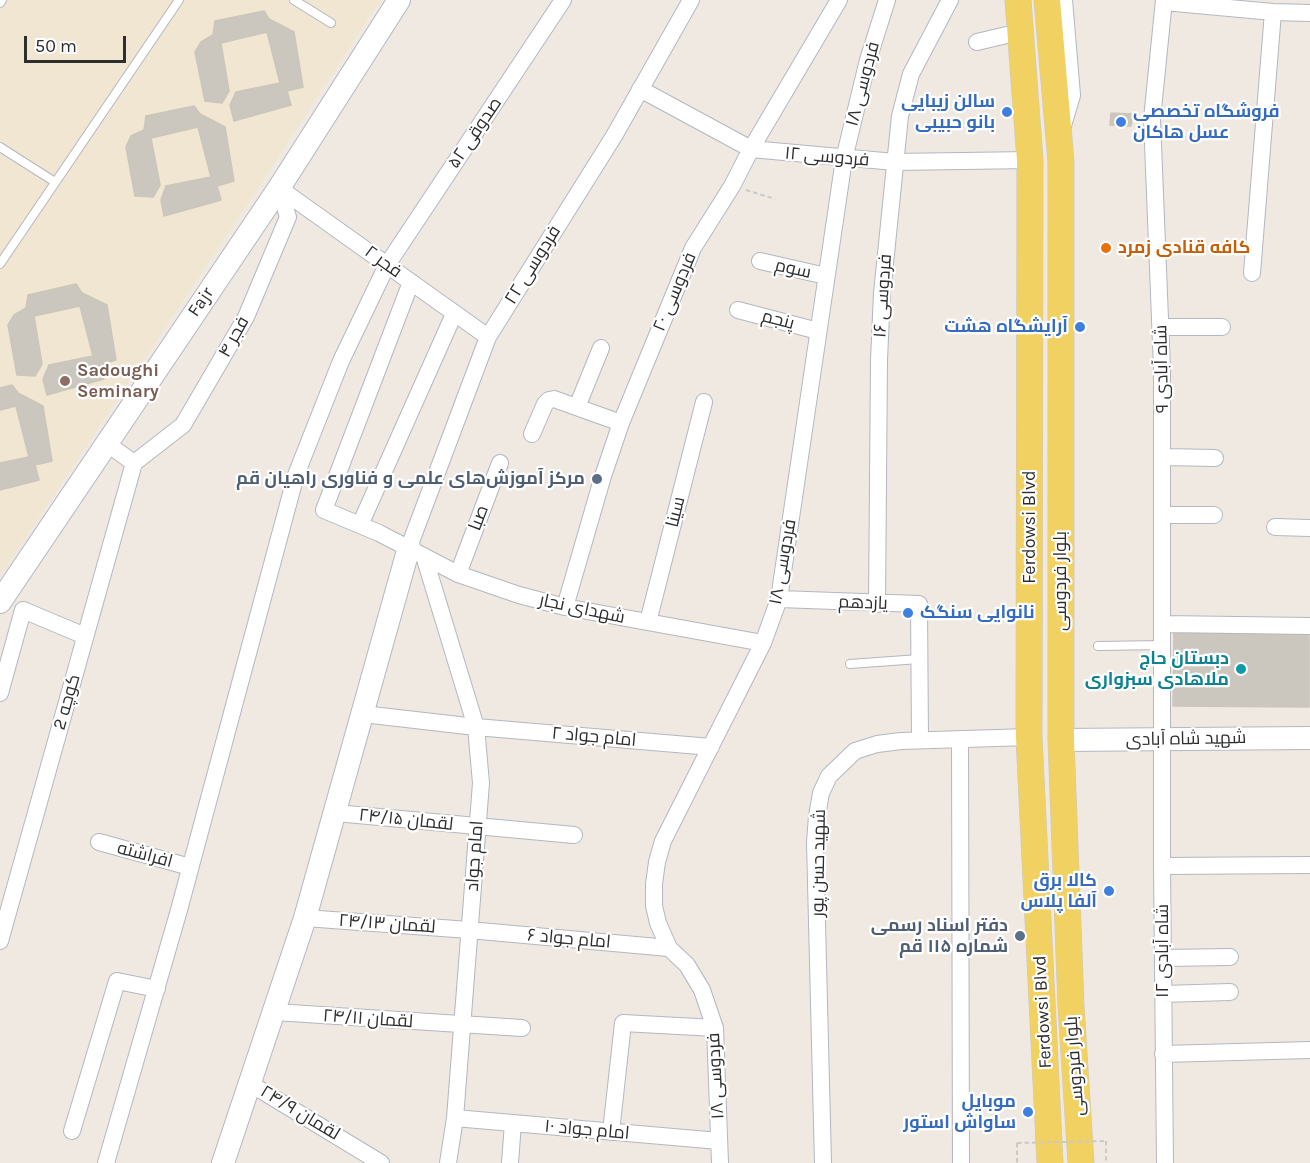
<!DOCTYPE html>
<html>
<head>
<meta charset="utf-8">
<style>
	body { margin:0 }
	#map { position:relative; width:1310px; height:1163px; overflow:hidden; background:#efe9e1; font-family:Karla,sans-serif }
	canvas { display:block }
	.scale { position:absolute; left:24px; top:36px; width:102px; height:27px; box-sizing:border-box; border:3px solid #2e2e2e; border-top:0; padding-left:8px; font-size:18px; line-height:21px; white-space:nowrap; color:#2e2e2e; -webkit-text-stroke:4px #fff; paint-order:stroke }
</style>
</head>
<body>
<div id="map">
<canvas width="1310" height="1163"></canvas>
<div class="scale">50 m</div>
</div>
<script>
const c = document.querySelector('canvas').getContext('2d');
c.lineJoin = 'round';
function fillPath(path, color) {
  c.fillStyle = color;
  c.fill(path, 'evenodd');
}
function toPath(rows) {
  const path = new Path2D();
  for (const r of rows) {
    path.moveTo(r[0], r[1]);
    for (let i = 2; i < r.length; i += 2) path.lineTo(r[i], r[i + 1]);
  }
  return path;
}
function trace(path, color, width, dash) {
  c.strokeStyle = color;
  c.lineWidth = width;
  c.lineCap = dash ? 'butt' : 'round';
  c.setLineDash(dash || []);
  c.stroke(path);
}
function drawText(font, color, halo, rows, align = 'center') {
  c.font = font + ' Karla,Cairo,sans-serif';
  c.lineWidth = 4.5;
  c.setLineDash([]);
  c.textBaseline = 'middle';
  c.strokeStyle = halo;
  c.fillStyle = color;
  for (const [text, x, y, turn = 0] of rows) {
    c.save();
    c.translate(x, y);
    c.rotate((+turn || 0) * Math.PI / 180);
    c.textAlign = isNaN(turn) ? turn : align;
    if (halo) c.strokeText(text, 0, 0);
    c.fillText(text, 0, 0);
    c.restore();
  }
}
const education = toPath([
	[0,0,380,0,259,187,0,576]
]);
const building = toPath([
	[264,11,269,19,294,32,303,87,287,91,291,105,234,121,230,105,236,92,280,83,267,32,221,43,229,91,222,103,205,101,195,52,201,42,213,35,215,21,264,11],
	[194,106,200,114,225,127,234,181,217,186,221,200,164,216,161,200,166,186,211,177,198,127,151,138,160,185,153,197,135,196,126,147,131,136,144,130,146,116,194,106],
	[1111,113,1133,114,1131,126,1110,125,1111,113],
	[76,284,82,293,107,305,116,360,100,365,104,379,47,395,43,379,49,365,93,356,80,306,34,316,42,364,35,376,17,375,8,325,14,315,26,308,28,295,76,284],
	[12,385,18,393,43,406,52,461,35,465,39,480,0,490,0,463,29,457,16,406,0,410,0,388,12,385],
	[1174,632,1309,632,1309,707,1173,706,1174,632]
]);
const path = toPath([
	[746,190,775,199],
	[1106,1141,1106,1163],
	[1017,1143,1017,1163]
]);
const lane = toPath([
	[294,0,331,23],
	[0,3,2,0],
	[0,147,55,182],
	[0,264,179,0],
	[1098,646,1163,645],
	[850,664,919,659]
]);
const street = toPath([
	[1164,0,1152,119,1162,369,1162,866,1165,1163],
	[1164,2,1273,12,1310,13],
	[977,42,1011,34],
	[640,89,751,149,895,162,1030,160],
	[279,188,488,337],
	[760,261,826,276],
	[1252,273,1273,12],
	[411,282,324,510,379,533,458,574,519,595,565,607,763,643],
	[738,310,818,331],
	[1161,327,1222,327],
	[577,407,601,348],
	[532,434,545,404,549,400,554,399,621,423],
	[106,443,134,463],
	[1163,457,1215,458],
	[134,463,183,425,246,317,288,217,279,188],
	[1164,515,1214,515],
	[360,525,454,314],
	[1275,527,1310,528],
	[409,547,488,337,614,136,691,0],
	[424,556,476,727,481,783,455,1118,448,1163],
	[458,574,500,463],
	[779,599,919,604,920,740],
	[877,604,879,360,882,293,900,116,911,74,950,0],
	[565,607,603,476,621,423,693,248,732,186,751,149,839,0],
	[648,622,704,402],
	[1164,624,1310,626],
	[0,693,23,610,85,636],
	[363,714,476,727,711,747],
	[960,739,961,1163],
	[336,813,574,835],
	[99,842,190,867],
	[1162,866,1310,865],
	[305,918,469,930,669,948],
	[0,941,134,463],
	[1163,958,1230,957],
	[1163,994,1230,992],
	[275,1012,522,1028],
	[1163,1054,1310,1050],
	[249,1083,381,1163],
	[455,1118,719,1141],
	[72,1131,117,981,157,989],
	[611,1132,623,1023,715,1028],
	[106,1163,179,910,296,475,341,361,387,265,563,0],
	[510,1163,513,1123],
	[720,1163,715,1028,702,990,687,965,669,948,658,923,654,906,654,884,657,862,663,841,763,643,779,599,844,159,868,60,887,0],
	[823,1163,815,842,817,816,821,793,829,776,855,751,877,744,901,741,1029,737]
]);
const secondary = toPath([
	[1060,125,1069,95,1061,0],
	[0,602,279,188,399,0],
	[1061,740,1310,738],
	[223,1163,305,918,409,547]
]);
const primary = toPath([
	[1018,0,1030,160,1029,737,1050,1163],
	[1047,0,1061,162,1061,740,1071,1006,1081,1163]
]);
const pathBridge = toPath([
	[1017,1143,1106,1141]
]);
const markers = [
	[1007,112,6,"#3f7fe0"],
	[1121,122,6,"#3f7fe0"],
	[1106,248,6,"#e8710a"],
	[1080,327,6,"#3f7fe0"],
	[65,381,6,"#8d6e63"],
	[597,479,6,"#5c6f8a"],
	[908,613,6,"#3f7fe0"],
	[1241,669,6,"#0f9aa8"],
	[1109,891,6,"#3f7fe0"],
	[1020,936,6,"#5c6f8a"],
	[1028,1112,6,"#3f7fe0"]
];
const streetNames = [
	["فردوسی ۱۸",863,84,-75],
	["صدوقی ۵۲",475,133,-56],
	["فردوسی ۱۲",827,157,5],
	["فجر ۲",383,262,36],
	["فردوسی ۲۲",533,265,-58],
	["سوم",793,269,13],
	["فردوسی ۲۰",675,292,-67],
	["فردوسی ۱۶",883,296,-86],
	["Fajr",201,302,-56],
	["پنجم",778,320,15],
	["فجر ۴",234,337,-61],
	["شاه آبادی ۹",1162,369,-91],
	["سینا",676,512,-76],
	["صبا",479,518,-69],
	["Ferdowsi Blvd",1030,527,-90],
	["فردوسی ۱۸",783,562,-80],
	["بلوار فردوسی",1061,581,-90],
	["یازدهم",863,603,2],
	["شهدای نجار",582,609,12],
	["کوچه 2",67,702,-74],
	["امام جواد ۲",594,737,5],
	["شهید شاه آبادی",1186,739,-1],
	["لقمان ۲۴/۱۵",406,820,6],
	["افراشته",145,855,15],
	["امام جواد",475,856,-86],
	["شهید حسن پور",819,863,-89],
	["لقمان ۲۴/۱۳",387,924,4],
	["امام جواد ۶",569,939,5],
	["شاه آبادی ۱۲",1163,951,-90],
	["Ferdowsi Blvd",1043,1012,-93],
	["لقمان ۲۴/۱۱",368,1019,4],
	["بلوار فردوسی",1075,1066,-94],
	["فردوسی ۱۸",716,1076,-93],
	["لقمان ۲۴/۹",300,1113,31],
	["امام جواد ۱۰",587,1130,5]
];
const shopNames = [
	["سالن زیبایی",995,102],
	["بانو حبیبی",995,123],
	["فروشگاه تخصصی",1133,112,"left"],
	["عسل هاکان",1133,133,"left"],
	["آرایشگاه هشت",1068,327],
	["نانوایی سنگک",920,613,"left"],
	["کالا برق",1097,881],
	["آلفا پلاس",1097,902],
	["موبایل",1016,1102],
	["ساواش استور",1016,1123]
];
const foodNames = [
	["کافه قنادی زمرد",1118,248]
];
const educationNames = [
	["Sadoughi",77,371],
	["Seminary",77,392]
];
const serviceNames = [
	["مرکز آموزش‌های علمی و فناوری راهیان قم",585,479],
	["دفتر اسناد رسمی",1008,926],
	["شماره ۱۱۵ قم",1008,947]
];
const cultureNames = [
	["دبستان حاج",1229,659],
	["ملاهادی سبزواری",1229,680]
];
fillPath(education, '#f0e6d1');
fillPath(building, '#cbc7bf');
trace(building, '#cbc5ba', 1.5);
trace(lane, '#b4b7c1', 10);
trace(street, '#b4b7c1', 18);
trace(secondary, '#b4b7c1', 24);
trace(primary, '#c9c9c9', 27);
trace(path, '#c9c9c9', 2, [4.5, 3]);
trace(lane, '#fff', 8);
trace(street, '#fff', 16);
trace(secondary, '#fff', 22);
trace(primary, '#f2d163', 26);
trace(pathBridge, '#c9c9c9', 2, [4.5, 3]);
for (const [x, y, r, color] of markers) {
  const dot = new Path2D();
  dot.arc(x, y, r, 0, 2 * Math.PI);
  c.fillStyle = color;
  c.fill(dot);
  trace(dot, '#fff', 2);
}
drawText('18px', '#2e2e2e', '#fff', streetNames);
drawText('bold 18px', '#366cbe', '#fff', shopNames, 'right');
drawText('bold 18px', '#c56008', '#fff', foodNames, 'left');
drawText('bold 18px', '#785e54', '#fff', educationNames, 'left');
drawText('bold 18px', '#4e5e75', '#fff', serviceNames, 'right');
drawText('bold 18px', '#0d838f', '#fff', cultureNames, 'right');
</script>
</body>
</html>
